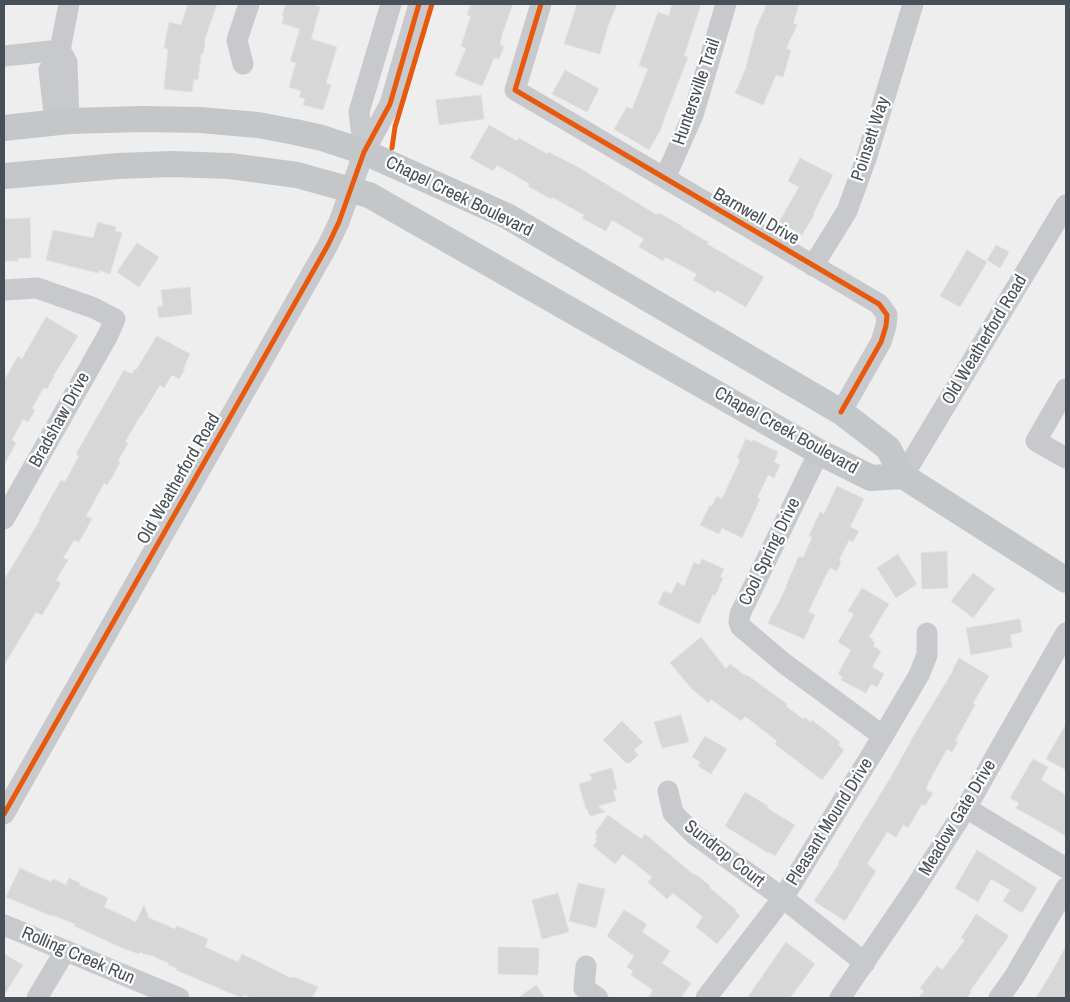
<!DOCTYPE html>
<html>
<head>
<meta charset="utf-8">
<style>
	body { margin:0 }
	#map { position:relative; width:1070px; height:1002px; overflow:hidden; background:#eee; font-family:"Archivo Narrow",sans-serif }
	canvas { display:block }
	.frame { position:absolute; inset:0; border:5px solid #474f58; pointer-events:none }
</style>
</head>
<body>
<div id="map">
<canvas width="1070" height="1002"></canvas>
<div class="frame"></div>
</div>
<script>
const c = document.querySelector('canvas').getContext('2d');
c.lineJoin = 'round';
function fillPath(path, color) {
  c.fillStyle = color;
  c.fill(path, 'evenodd');
}
function toPath(rows) {
  const path = new Path2D();
  for (const r of rows) {
    path.moveTo(r[0], r[1]);
    for (let i = 2; i < r.length; i += 2) path.lineTo(r[i], r[i + 1]);
  }
  return path;
}
function trace(path, color, width, dash) {
  c.strokeStyle = color;
  c.lineWidth = width;
  c.lineCap = dash ? 'butt' : 'round';
  c.setLineDash(dash || []);
  c.stroke(path);
}
function drawText(font, color, halo, rows, align = 'center') {
  c.font = font + ' "Archivo Narrow",sans-serif';
  c.lineWidth = 4.5;
  c.setLineDash([]);
  c.textBaseline = 'middle';
  c.strokeStyle = halo;
  c.fillStyle = color;
  for (const [text, x, y, turn = 0] of rows) {
    c.save();
    c.translate(x, y);
    c.rotate((+turn || 0) * Math.PI / 180);
    c.textAlign = isNaN(turn) ? turn : align;
    if (halo) c.strokeText(text, 0, 0);
    c.fillText(text, 0, 0);
    c.restore();
  }
}
const building = toPath([
	[188,4,217,4,204,41,205,42,203,54,201,54,198,80,194,79,192,92,164,89,168,49,164,48,169,22,181,25,188,4],
	[286,4,311,4,320,7,311,39,337,47,326,83,331,85,323,110,303,105,305,99,299,97,301,91,289,87,296,63,290,61,300,29,282,23,284,16,282,15,286,4],
	[471,4,513,4,502,34,500,45,504,46,499,59,494,58,482,86,455,75,466,48,461,46,471,16,467,15,471,4],
	[577,4,617,4,608,26,600,54,564,44,577,4],
	[672,4,701,4,684,56,688,57,661,127,662,127,649,150,614,129,627,107,632,109,648,69,639,65,658,12,669,16,672,4],
	[767,4,799,4,793,23,797,25,786,49,791,50,783,77,776,75,763,105,735,93,747,66,746,66,755,34,754,33,767,4],
	[565,70,599,89,587,112,552,94,565,70],
	[481,95,484,119,439,125,436,100,481,95],
	[489,125,517,141,519,138,547,154,548,152,576,166,657,215,659,213,682,226,682,227,708,242,707,244,764,277,746,307,717,290,715,293,693,280,697,274,665,257,663,261,639,247,644,239,612,220,606,231,582,218,584,215,552,197,551,199,528,186,530,184,497,165,493,171,470,158,489,125],
	[800,158,833,175,813,214,814,215,802,235,779,222,799,187,788,181,800,158],
	[30,218,31,258,18,258,18,261,5,261,4,219,30,218],
	[98,222,116,227,115,231,122,233,110,274,99,270,98,273,46,260,53,230,93,238,98,222],
	[137,243,159,257,139,287,117,272,137,243],
	[996,245,1009,252,1000,268,987,260,996,245],
	[967,250,987,262,960,307,940,296,967,250],
	[190,287,192,314,159,318,157,307,163,306,161,290,190,287],
	[46,317,78,336,53,376,54,376,47,389,44,387,32,408,35,410,28,422,23,419,12,440,16,443,4,465,4,381,18,356,22,359,46,317],
	[157,336,190,354,183,369,185,369,179,379,172,375,164,388,160,385,141,416,140,416,125,442,128,443,118,461,120,462,114,474,107,485,104,483,86,516,92,519,79,542,74,540,63,558,68,560,56,580,61,583,42,615,36,612,4,665,4,580,40,520,39,519,61,480,65,482,79,456,76,454,124,370,131,374,135,369,136,370,157,336],
	[746,439,752,442,753,440,778,452,774,462,780,465,774,478,768,475,757,498,760,499,742,538,722,528,719,534,700,525,710,505,712,506,717,496,722,499,740,460,737,458,746,439],
	[837,486,864,499,850,527,859,531,853,542,849,540,839,560,841,562,837,571,830,568,824,579,808,612,815,615,804,639,768,623,787,586,786,586,799,556,803,558,812,537,809,536,820,512,824,514,837,486],
	[947,551,948,588,922,589,921,553,947,551],
	[898,554,917,584,896,598,877,568,898,554],
	[702,559,724,569,720,577,723,578,715,596,713,594,699,624,658,604,664,591,671,594,677,582,684,586,694,562,699,565,702,559],
	[973,573,995,589,973,618,951,601,973,573],
	[862,588,889,604,869,637,873,639,872,641,875,643,873,646,881,651,872,667,884,674,877,687,871,684,866,693,841,680,843,677,838,674,851,650,838,642,854,614,848,611,862,588],
	[1020,619,1022,632,1010,635,1012,647,971,655,966,628,1020,619],
	[701,637,726,669,730,664,746,676,747,675,787,704,786,706,803,719,805,717,810,722,812,720,840,742,838,745,844,750,822,780,775,744,777,741,745,716,741,721,711,699,709,703,692,689,670,663,701,637],
	[959,658,989,676,973,703,975,705,955,741,958,742,952,752,947,749,926,787,927,788,926,790,933,793,925,806,922,804,908,828,903,825,896,837,887,832,867,864,876,871,845,921,814,901,839,864,838,863,891,777,916,732,953,671,952,671,959,658],
	[681,715,689,742,662,748,654,722,681,715],
	[622,721,643,742,634,750,638,755,630,763,626,763,603,740,622,721],
	[1066,724,1066,770,1046,759,1066,724],
	[705,736,727,749,711,774,698,766,700,762,692,757,705,736],
	[1033,759,1048,767,1041,780,1066,795,1066,836,1016,808,1019,803,1010,798,1033,759],
	[612,768,617,789,613,790,616,801,598,806,605,812,590,816,587,809,586,809,579,784,592,780,590,774,612,768],
	[745,792,768,806,767,808,795,825,775,856,769,852,768,853,725,826,745,792],
	[608,815,641,839,645,834,694,875,695,874,710,886,709,887,736,910,735,911,740,916,717,944,696,927,703,917,673,893,667,899,648,882,652,877,623,854,615,864,593,846,597,841,595,839,598,835,595,833,608,815],
	[977,850,1037,888,1022,913,1003,901,1010,890,991,879,978,902,955,888,977,850],
	[20,868,51,882,53,879,66,885,69,878,80,883,79,885,108,898,104,907,136,922,144,905,149,918,175,929,177,926,208,939,205,947,238,962,242,954,291,978,294,977,318,987,312,998,252,998,244,995,242,998,176,970,177,968,168,965,169,963,148,954,147,955,140,952,139,954,120,947,74,926,75,924,52,915,52,916,6,897,20,868],
	[578,883,605,889,596,928,569,921,578,883],
	[558,893,569,932,542,939,532,900,558,893],
	[624,910,647,924,642,932,670,951,662,963,691,983,681,998,648,998,653,990,631,975,633,971,627,967,634,956,607,936,624,910],
	[976,914,1009,936,970,991,971,992,967,998,918,998,924,991,920,988,937,966,942,970,965,940,961,938,976,914],
	[786,942,815,964,790,998,747,998,786,942],
	[1066,946,1066,998,1036,998,1053,970,1066,946],
	[498,947,539,948,538,975,498,974,498,947],
	[4,954,23,965,4,995,4,954],
	[536,985,545,998,518,998,536,985]
]);
const minor = toPath([
	[541,4,515,90,879,304,887,315,886,326,881,342,841,412],
	[60,50,67,62,69,121],
	[4,56,60,50],
	[243,64,237,40,249,4],
	[55,122,49,70,60,50,69,4],
	[364,152,359,112,391,4],
	[665,178,693,115,726,4],
	[813,266,847,211,867,156,913,4],
	[4,290,37,288,94,308,115,319,108,335,4,519],
	[1066,389,1036,441,1066,458],
	[819,452,740,614,739,622,741,627,785,664,883,736],
	[903,476,1066,205],
	[668,791,673,813,695,835,783,898,865,963],
	[966,808,1066,868],
	[4,814,328,245,339,222,364,152,390,104,419,4],
	[4,925,179,998],
	[586,966,584,988,598,998],
	[37,998,65,951],
	[706,998,783,898,883,736,919,675,927,655,927,633],
	[840,998,915,888,966,808,1066,633],
	[999,998,1014,977,1066,888]
]);
const major = toPath([
	[4,128,69,121,143,119,200,120,258,125,295,132,322,138,364,152,507,216,841,412,888,448,903,476,1066,580],
	[4,176,118,166,172,164,230,166,297,175,369,195,819,452,871,478,903,476]
]);
const cycleway = toPath([
	[541,4,515,90,879,304,887,315,886,326,881,342,841,412],
	[392,148,395,127,432,4],
	[4,814,328,245,339,222,364,152,390,104,419,4]
]);
const streetNames = [
	["Huntersville Trail",697,92,-71],
	["Poinsett Way",871,139,-72],
	["Chapel Creek Boulevard",459,197,26],
	["Barnwell Drive",756,217,30],
	["Old Weatherford Road",985,340,-59],
	["Bradshaw Drive",60,420,-61],
	["Chapel Creek Boulevard",786,431,29],
	["Old Weatherford Road",179,479,-60],
	["Cool Spring Drive",770,552,-64],
	["Meadow Gate Drive",958,818,-59],
	["Pleasant Mound Drive",830,822,-58],
	["Sundrop Court",724,854,38],
	["Rolling Creek Run",78,956,23]
];
fillPath(building, '#d7d7d8');
trace(building, '#dfe0e1', 1);
trace(minor, '#c8c9cc', 21);
trace(major, '#c4c7c9', 26);
trace(cycleway, '#e8590c', 5);
drawText('18px', '#474f58', '#fff', streetNames);
</script>
</body>
</html>
